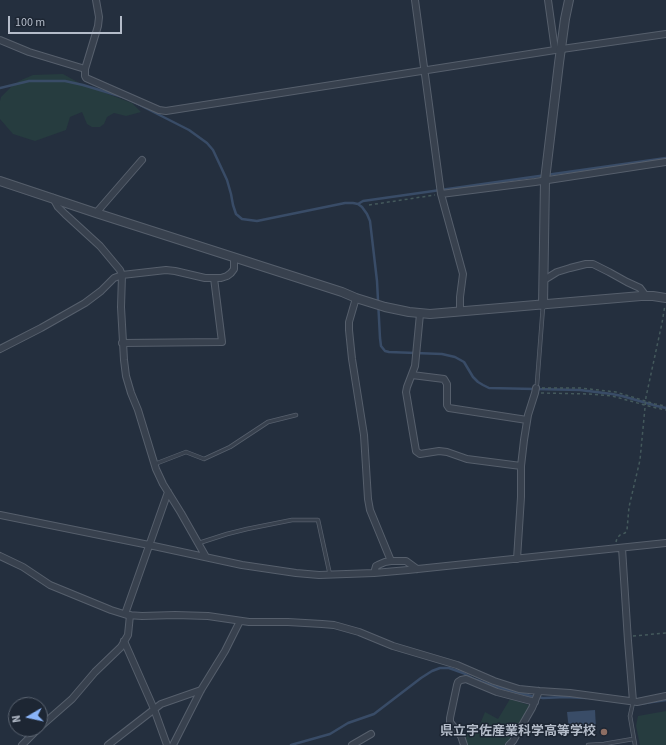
<!DOCTYPE html>
<html>
<head>
<meta charset="utf-8">
<style>
	body { margin:0 }
	#map { position:relative; width:666px; height:745px; overflow:hidden; background:#242f3e; font-family:"Source Sans 3",sans-serif }
	canvas { display:block }
	.north { position:absolute; left:8px; top:697px; width:40px; height:40px; box-sizing:border-box; background:#1d2633; border:1px solid #59626f; border-radius:50%; rotate:261deg; font-size:11px; font-weight:700; line-height:16px; text-align:center; color:#b4bcc9 }
	.north::after { content:''; display:block; margin:auto; width:14px; height:18px; background:#8ab4f8; clip-path:polygon(50% 0,100% 100%,50% 72%,0 100%) }
	.scale { position:absolute; left:8px; top:16px; width:114px; height:18px; box-sizing:border-box; border:2px solid #b4bcc9; border-top:0; padding-left:5px; font-size:12px; line-height:14px; white-space:nowrap; color:#b4bcc9; -webkit-text-stroke:3px #1d2633; paint-order:stroke }
</style>
</head>
<body>
<div id="map">
<canvas width="666" height="745"></canvas>
<div class="north">N</div>
<div class="scale">100 m</div>
</div>
<script>
const c = document.querySelector('canvas').getContext('2d');
c.lineJoin = 'round';
function fillPath(path, color) {
  c.fillStyle = color;
  c.fill(path, 'evenodd');
}
function toPath(rows) {
  const path = new Path2D();
  for (const r of rows) {
    path.moveTo(r[0], r[1]);
    for (let i = 2; i < r.length; i += 2) path.lineTo(r[i], r[i + 1]);
  }
  return path;
}
function trace(path, color, width, dash) {
  c.strokeStyle = color;
  c.lineWidth = width;
  c.lineCap = dash ? 'butt' : 'round';
  c.setLineDash(dash || []);
  c.stroke(path);
}
function drawText(font, color, halo, rows, align = 'center') {
  c.font = font + ' "Source Sans 3","Noto Sans JP",sans-serif';
  c.lineWidth = 3;
  c.setLineDash([]);
  c.textBaseline = 'middle';
  c.strokeStyle = halo;
  c.fillStyle = color;
  for (const [text, x, y, turn = 0] of rows) {
    c.save();
    c.translate(x, y);
    c.rotate((+turn || 0) * Math.PI / 180);
    c.textAlign = isNaN(turn) ? turn : align;
    if (halo) c.strokeText(text, 0, 0);
    c.fillText(text, 0, 0);
    c.restore();
  }
}
const green = toPath([
	[63,74,81,84,132,103,141,112,126,116,114,113,107,117,104,124,100,127,92,127,87,124,82,112,70,117,66,130,35,141,13,134,0,119,0,101,1,97,11,87,19,81,33,75],
	[510,699,529,705,531,708,510,739,504,745,467,745,463,735,478,729,485,712,498,719],
	[666,711,666,745,640,745,636,726,638,716]
]);
const water = toPath([
	[595,710,596,728,569,730,567,712]
]);
const stream = toPath([
	[0,88,29,81,65,81,83,85,126,98,189,130,207,143,213,150,227,180,231,194,233,205,236,214,242,219,257,221,345,203,353,203,358,204,362,207,367,214,370,221,377,281,380,338,381,346,385,351,389,352,442,354,455,357,464,362,473,377,478,382,483,385,489,388,580,390,612,394,622,396,657,406,666,408],
	[358,204,363,201,666,158],
	[639,704,666,700],
	[291,745,330,734,348,723,374,714,421,678,432,671,440,668,449,668,463,673,474,679,493,686,531,696,543,698,566,697,586,698]
]);
const path = toPath([
	[369,205,435,195],
	[542,388,580,388,616,392,655,404,666,406],
	[541,393,589,394,612,396,652,407,666,410],
	[616,542,617,538,620,535,625,533,627,530,629,507,640,460,646,397,662,323,665,305],
	[633,636,666,633]
]);
const service = toPath([
	[537,384,543,306],
	[155,464,186,452,204,459,230,447,268,422,296,415],
	[199,543,227,534,247,529,292,520,318,520,330,575],
	[633,701,632,707,630,716,635,745],
	[588,745,604,744,633,739]
]);
const minor = toPath([
	[96,0,99,17,98,26,85,69,85,76,86,78,159,110,166,111,555,50,666,34],
	[415,0,441,194,463,274,460,297,460,312],
	[548,0,555,50],
	[0,40,29,52,85,69],
	[441,194,535,182,666,162],
	[53,198,58,207,65,214,100,246,120,270,122,275,121,307,124,360,126,376,131,393,138,410,156,469,163,484,181,513,206,557],
	[96,213,142,160],
	[544,280,557,272,570,268,586,264,593,264,609,272,627,282,640,288,646,296],
	[356,298,349,322,349,330,352,359,364,435,368,499,370,510,391,561],
	[420,314,415,366,407,387,406,392,416,451,420,454,439,451,447,452,467,459,521,466],
	[122,343,222,342,214,278],
	[0,349,41,328,85,303,101,291,114,278,122,275,166,270,175,271,205,278,221,278,227,276,231,273,234,269,234,257],
	[412,375,444,379,447,384,447,405,449,408,527,420],
	[0,515,149,545,242,565,296,573,319,575,374,573,408,570,666,543],
	[622,548,628,641,633,701],
	[0,556,23,567,50,585,111,610,127,615,142,616,175,615,208,616,249,622,288,622,322,624,334,625,359,632,393,646,457,665,494,681,519,689,539,691,570,693,637,702,666,696],
	[517,559,521,497,521,466,524,440,528,415,535,393,536,388],
	[374,573,376,566,378,565,385,562,391,561,406,561,417,569],
	[125,614,168,492],
	[124,641,154,709,167,745],
	[40,727,72,699,95,672,121,647,128,635,130,615],
	[22,745,38,729],
	[108,745,161,704,201,690],
	[173,745,201,690,225,651,240,621],
	[352,745,371,734],
	[464,745,461,736,450,722,450,718,457,685,458,682,461,680,466,679,497,692,535,702],
	[509,745,513,741,532,708,539,691]
]);
const tertiary = toPath([
	[0,181,96,213,342,292,356,298,385,307,409,312,430,314,641,296,653,296,666,298],
	[543,305,545,180,559,63,565,19,569,0]
]);
const markers = [
	[604,732,4,"#8d6e63"]
];
const poiNames = [
	["県立宇佐産業科学高等学校",596,732]
];
fillPath(green, '#263c3f');
fillPath(water, '#394c67');
trace(stream, '#394c67', 2.5);
trace(service, '#565f6c', 4.5);
trace(minor, '#565f6c', 8);
trace(tertiary, '#565f6c', 10);
trace(path, '#44595c', 1.5, [3, 3]);
trace(service, '#38414e', 3);
trace(minor, '#38414e', 6);
trace(tertiary, '#38414e', 8);
for (const [x, y, r, color] of markers) {
  const dot = new Path2D();
  dot.arc(x, y, r, 0, 2 * Math.PI);
  c.fillStyle = color;
  c.fill(dot);
  trace(dot, '#1d2633', 1.5);
}
drawText('bold 13px', '#b4bcc9', '#1d2633', poiNames, 'right');
</script>
</body>
</html>
